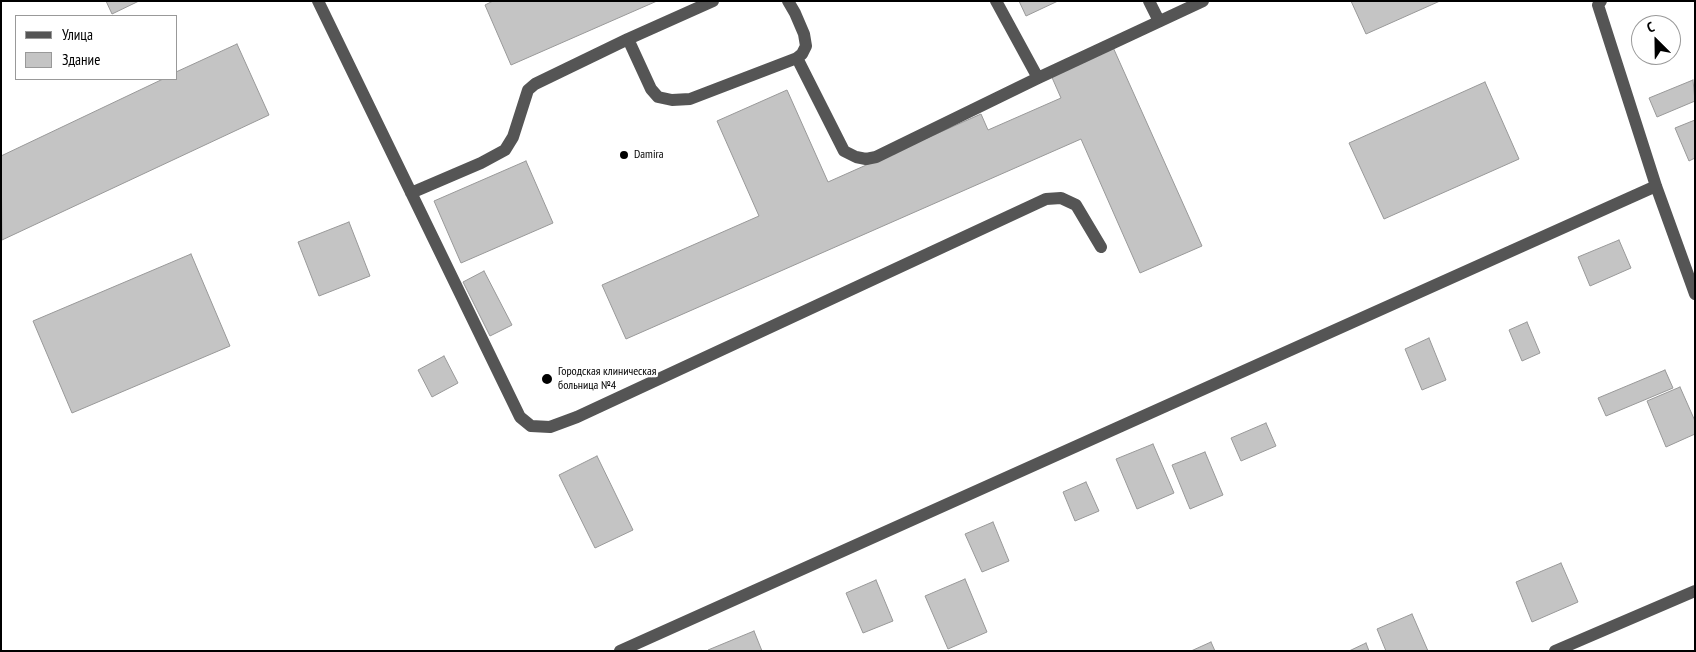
<!DOCTYPE html>
<html>
<head>
<meta charset="utf-8">
<style>
	body { margin:0 }
	#map { position:relative; width:1696px; height:652px; overflow:hidden; background:#fff; font-family:"PT Sans Narrow",sans-serif }
	canvas { display:block }
	.frame { position:absolute; inset:0; border:2px solid #000; pointer-events:none }
	.legend { position:absolute; left:15px; top:15px; width:162px; height:65px; box-sizing:border-box; background:#fff; border:1px solid #999; margin:0; padding:6px 9px; list-style:none; font-size:15px; color:#000 }
	.legend li { display:flex; align-items:center; gap:10px; height:25px }
	.legend b { width:25px; border:1px solid #999 }
	.north { position:absolute; left:1631px; top:15px; width:50px; height:50px; box-sizing:border-box; background:#fff; border:1px solid #999; border-radius:50%; rotate:337deg; font-size:14px; font-weight:700; line-height:20px; text-align:center; color:#000 }
	.north::after { content:''; display:block; margin:auto; width:18px; height:22px; background:#000; clip-path:polygon(50% 0,100% 100%,50% 72%,0 100%) }
</style>
</head>
<body>
<div id="map">
<canvas width="1696" height="652"></canvas>
<div class="frame"></div>
<ul class="legend">
<li><b style="height:6px;background:#555"></b>Улица</li>
<li><b style="height:14px;background:#c4c4c4"></b>Здание</li>
</ul>
<div class="north">С</div>
</div>
<script>
const c = document.querySelector('canvas').getContext('2d');
c.lineJoin = 'round';
function fillPath(path, color) {
  c.fillStyle = color;
  c.fill(path, 'evenodd');
}
function toPath(rows) {
  const path = new Path2D();
  for (const r of rows) {
    path.moveTo(r[0], r[1]);
    for (let i = 2; i < r.length; i += 2) path.lineTo(r[i], r[i + 1]);
  }
  return path;
}
function trace(path, color, width, dash) {
  c.strokeStyle = color;
  c.lineWidth = width;
  c.lineCap = dash ? 'butt' : 'round';
  c.setLineDash(dash || []);
  c.stroke(path);
}
function drawText(font, color, halo, rows, align = 'center') {
  c.font = font + ' "PT Sans Narrow",sans-serif';
  c.lineWidth = 4.5;
  c.setLineDash([]);
  c.textBaseline = 'middle';
  c.strokeStyle = halo;
  c.fillStyle = color;
  for (const [text, x, y, turn = 0] of rows) {
    c.save();
    c.translate(x, y);
    c.rotate((+turn || 0) * Math.PI / 180);
    c.textAlign = isNaN(turn) ? turn : align;
    if (halo) c.strokeText(text, 0, 0);
    c.fillText(text, 0, 0);
    c.restore();
  }
}
const building = toPath([
	[106,1,139,1,112,14,106,1],
	[493,1,657,1,511,65,485,5,493,1],
	[1019,1,1058,1,1026,16,1019,1],
	[1351,1,1440,1,1366,34,1351,1],
	[237,44,269,115,2,240,1,156,163,79,176,79,176,72,237,44],
	[1112,45,1202,246,1140,273,1081,139,626,339,602,285,759,216,717,121,787,90,828,182,981,114,988,130,1061,98,1050,73,1112,45],
	[1693,80,1695,101,1657,117,1649,98,1693,80],
	[1485,82,1519,159,1384,219,1349,143,1485,82],
	[1695,120,1695,158,1689,161,1675,128,1695,120],
	[526,161,553,223,461,263,434,201,526,161],
	[349,222,370,276,319,296,298,242,349,222],
	[1619,240,1631,268,1590,286,1578,257,1619,240],
	[191,254,230,346,72,413,33,321,191,254],
	[484,271,512,325,490,336,463,282,484,271],
	[1527,322,1540,353,1522,361,1509,330,1527,322],
	[1429,338,1446,380,1422,390,1405,349,1429,338],
	[444,356,458,383,432,397,418,370,444,356],
	[1665,370,1673,388,1606,416,1598,398,1665,370],
	[1680,387,1695,421,1695,434,1666,447,1647,401,1680,387],
	[1266,423,1276,446,1241,461,1231,438,1266,423],
	[1153,444,1174,493,1137,509,1116,459,1153,444],
	[1205,452,1223,495,1190,509,1172,465,1205,452],
	[597,456,633,530,595,548,559,475,597,456],
	[1086,482,1099,511,1075,521,1063,492,1086,482],
	[993,522,1009,561,982,572,965,534,993,522],
	[1561,563,1578,602,1532,622,1516,582,1561,563],
	[965,579,987,632,948,649,925,596,965,579],
	[876,580,893,621,863,633,846,593,876,580],
	[1412,614,1428,651,1386,651,1377,629,1412,614],
	[754,631,762,651,708,651,708,650,754,631],
	[1211,642,1215,651,1191,651,1211,642],
	[1366,643,1369,651,1349,651,1366,643]
]);
const minor = toPath([
	[318,1,520,417,531,426,550,427,577,417,1046,199,1061,198,1076,205,1101,247],
	[996,1,1038,78],
	[1149,1,1159,21],
	[1601,1,1598,5,1656,186,1695,294],
	[628,39,651,89,658,97,672,100,690,99,797,58,802,54,806,46,804,34,795,13,788,1],
	[797,58,844,151,856,157,866,159,876,157,1038,78,1203,1],
	[411,193,481,163,505,150,513,137,528,90,535,84,628,39,713,1],
	[620,651,1656,186],
	[1555,651,1695,591]
]);
const markers = [
	[624,155,5,"#000"],
	[547,379,6,"#000"]
];
const poiNames = [
	["Damira",634,155],
	["Городская клиническая",558,372],
	["больница №4",558,386]
];
fillPath(building, '#c4c4c4');
trace(building, '#999', 1);
trace(minor, '#555', 12);
for (const [x, y, r, color] of markers) {
  const dot = new Path2D();
  dot.arc(x, y, r, 0, 2 * Math.PI);
  c.fillStyle = color;
  c.fill(dot);
  trace(dot, '#fff', 2);
}
drawText('12px', '#000', '#fff', poiNames, 'left');
</script>
</body>
</html>
